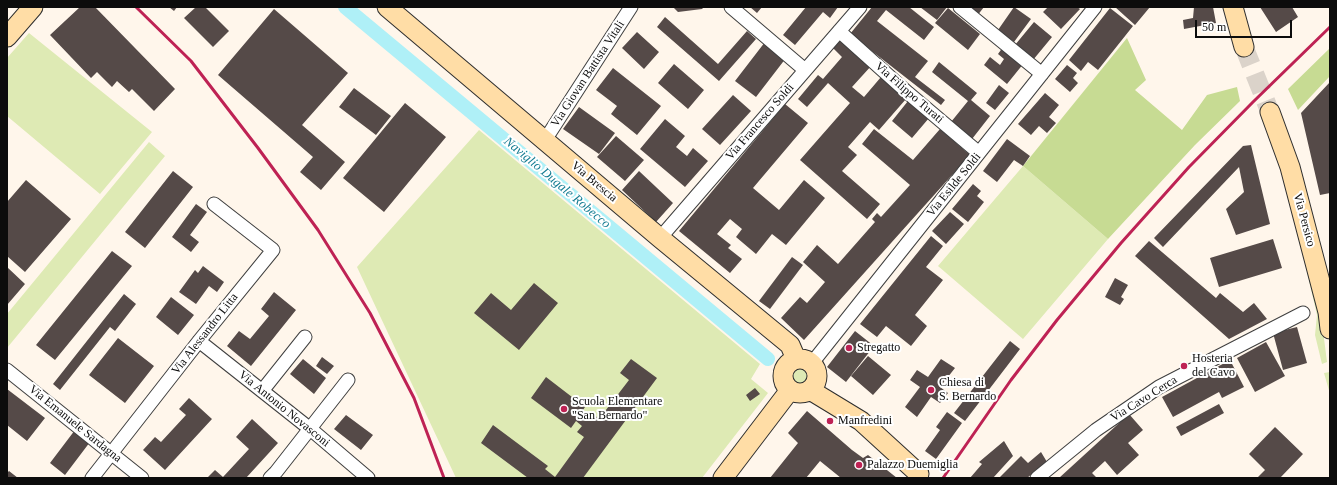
<!DOCTYPE html>
<html>
<head>
<meta charset="utf-8">
<style>
	body { margin:0 }
	#map { position:relative; width:1337px; height:485px; overflow:hidden; background:#fff6eb; font-family:"Times New Roman",serif }
	canvas { display:block }
	.frame { position:absolute; inset:0; border:8px solid #0c0c0c; pointer-events:none }
	.scale { position:absolute; left:1195px; top:20px; width:97px; height:18px; box-sizing:border-box; border:2px solid #0c0c0c; border-top:0; padding-left:5px; font-size:12px; line-height:14px; white-space:nowrap; color:#0c0c0c; -webkit-text-stroke:3px #fff; paint-order:stroke }
</style>
</head>
<body>
<div id="map">
<canvas width="1337" height="485"></canvas>
<div class="frame"></div>
<div class="scale">50 m</div>
</div>
<script>
const c = document.querySelector('canvas').getContext('2d');
c.lineJoin = 'round';
function fillPath(path, color) {
  c.fillStyle = color;
  c.fill(path, 'evenodd');
}
function toPath(rows) {
  const path = new Path2D();
  for (const r of rows) {
    if (r.length === 3) {
      path.moveTo(r[0] + r[2], r[1]);
      path.arc(r[0], r[1], r[2], 0, 2 * Math.PI);
      continue;
    }
    path.moveTo(r[0], r[1]);
    for (let i = 2; i < r.length; i += 2) path.lineTo(r[i], r[i + 1]);
  }
  return path;
}
function trace(path, color, width, dash) {
  c.strokeStyle = color;
  c.lineWidth = width;
  c.lineCap = dash ? 'butt' : 'round';
  c.setLineDash(dash || []);
  c.stroke(path);
}
function drawText(font, color, halo, rows, align = 'center') {
  c.font = font + ' "Times New Roman",serif';
  c.lineWidth = 4;
  c.setLineDash([]);
  c.textBaseline = 'middle';
  c.strokeStyle = halo;
  c.fillStyle = color;
  for (const [text, x, y, turn = 0] of rows) {
    c.save();
    c.translate(x, y);
    c.rotate((+turn || 0) * Math.PI / 180);
    c.textAlign = isNaN(turn) ? turn : align;
    if (halo) c.strokeText(text, 0, 0);
    c.fillText(text, 0, 0);
    c.restore();
  }
}
const green = toPath([
	[29,33,152,132,100,194,7,116,7,58],
	[1265,115,1284,162,1321,315,1327,362,1322,364,1315,335,1317,315,1290,198,1271,140,1261,118],
	[479,130,760,364,751,379,768,393,702,478,456,478,357,267],
	[149,142,165,156,7,348,7,314],
	[1023,166,1108,239,1023,339,938,266],
	[800,376,9],
	[1330,372,1330,394,1324,373]
]);
const forest = toPath([
	[1127,38,1146,80,1135,90,1182,130,1207,95,1237,87,1240,101,1195,145,1108,239,1023,166],
	[1330,48,1330,76,1298,110,1288,89]
]);
const canal = toPath([
	[345,7,768,359]
]);
const building = toPath([
	[80,7,95,7,175,89,154,111,132,89,129,92,117,81,112,87,97,72,91,78,50,35],
	[169,7,177,7,174,11],
	[196,7,205,7,229,31,213,47,184,18],
	[673,7,704,7,702,9,678,12],
	[750,7,762,7,757,13],
	[806,7,838,7,830,18,823,12,795,45,783,35],
	[872,7,909,7,934,27,924,40,886,10,877,21,928,61,915,77,945,100,941,105,850,34],
	[920,7,947,7,937,20],
	[965,7,984,7,977,16],
	[1014,7,1031,19,1014,42,998,30],
	[1048,7,1077,7,1080,9,1061,29,1043,12],
	[1115,7,1150,7,1135,25],
	[1194,7,1213,7,1216,23,1184,29,1183,20,1193,18],
	[1260,7,1292,7,1298,17,1276,32],
	[948,8,980,34,968,50,935,23],
	[1110,8,1133,26,1098,70,1088,62,1081,71,1069,60],
	[274,9,348,73,302,125,345,162,321,190,300,172,313,157,218,75],
	[665,17,718,64,747,31,756,39,719,81,657,27],
	[1034,22,1052,37,1033,60,1015,45],
	[637,32,659,52,644,69,622,48],
	[839,37,872,65,852,87,864,97,881,77,906,99,879,130,870,122,848,147,857,155,842,171,880,204,867,219,800,160,850,103,828,83,807,107,798,99,818,75,823,79,842,57,831,46],
	[765,42,786,58,756,97,735,81],
	[1003,47,1024,63,1007,84,984,65,990,57,1000,65,1004,59,998,54],
	[939,62,977,93,971,100,990,116,972,139,951,122,968,101,932,72],
	[674,64,704,90,688,109,658,83],
	[1067,65,1077,73,1073,78,1078,83,1070,92,1055,79],
	[613,68,661,106,637,135,611,114,617,106,596,90],
	[1330,82,1330,193,1320,195,1301,113],
	[999,85,1009,93,995,110,986,103],
	[354,88,391,116,376,135,339,107],
	[1045,93,1059,105,1049,117,1056,123,1047,133,1039,126,1031,135,1018,124],
	[733,95,751,111,720,145,702,129],
	[908,101,929,118,912,138,892,121],
	[405,103,446,137,384,212,343,178],
	[785,104,808,123,753,188,779,210,804,180,825,198,786,245,772,234,756,254,736,237,742,229,730,219,717,234,731,245,728,248,742,259,730,273,679,231],
	[579,107,615,133,599,154,563,129],
	[665,119,685,136,676,147,687,156,693,148,708,161,685,187,640,149],
	[874,129,913,160,940,129,970,155,804,340,781,318,800,297,807,303,825,282,803,262,817,245,838,264,875,222,872,219,877,213,881,217,910,185,862,144],
	[616,136,644,160,625,181,597,157],
	[1007,139,1030,156,1023,166,1014,160,997,182,983,171],
	[1251,145,1270,224,1236,235,1226,209,1244,192,1239,167,1163,247,1154,238,1243,146],
	[173,171,193,187,145,248,125,232],
	[639,171,673,203,656,222,622,190],
	[26,180,71,219,25,272,7,256,7,202],
	[973,184,981,191,977,196,984,202,968,222,952,209],
	[196,204,207,212,190,235,199,242,191,252,172,237],
	[950,212,964,224,946,244,932,231],
	[931,236,943,246,926,267,943,280,915,315,927,326,911,346,886,326,877,337,860,324],
	[1273,239,1282,268,1219,287,1210,258],
	[1149,241,1216,298,1220,293,1243,312,1254,303,1267,319,1229,339,1135,256],
	[112,251,132,266,55,360,36,345],
	[792,257,803,265,770,309,759,301],
	[203,266,224,282,217,292,209,286,196,304,179,292,195,270,198,273],
	[7,267,25,284,7,305],
	[1115,278,1128,285,1121,297,1124,299,1120,305,1105,297],
	[534,283,558,303,519,350,474,313,491,293,511,310],
	[274,292,296,310,251,366,227,346,239,331,250,339,269,316,261,309],
	[124,294,136,304,115,331,110,327,60,390,53,384],
	[171,297,194,315,178,335,156,317],
	[1297,327,1307,363,1283,370,1273,333],
	[855,331,874,346,846,382,827,367],
	[118,338,154,366,125,403,89,375],
	[1010,341,1020,349,965,421,954,413],
	[1266,342,1285,376,1255,392,1237,358],
	[868,356,891,375,873,395,851,376],
	[322,357,334,366,327,374,316,366],
	[303,359,326,378,314,394,290,374],
	[631,359,657,378,583,478,528,478,481,443,493,425,548,466,545,469,555,477,584,437,577,432,582,426,576,421,571,428,531,398,546,377,585,407,579,416,586,421,592,413,599,419,629,380,620,373],
	[941,359,955,368,940,387,948,393,940,403,931,397,917,417,905,407,920,387,910,380,917,370,928,377],
	[1230,360,1244,387,1222,398,1219,392,1173,417,1162,397],
	[755,388,760,394,750,401,746,395],
	[7,389,45,418,27,441,7,425],
	[189,398,212,419,165,470,143,450,155,437,161,442,186,415,179,409],
	[1219,404,1224,413,1181,436,1176,427],
	[807,411,852,450,863,458,868,455,897,478,841,478,820,461,806,478,770,478,798,443,788,433],
	[947,412,962,423,936,459,925,451,940,430,936,427],
	[1129,414,1143,430,1128,443,1139,455,1117,475,1105,461,1092,473,1097,478,1059,478],
	[346,415,373,435,361,450,334,429],
	[252,419,278,443,246,478,207,478,215,470,223,477,249,449,236,437],
	[1275,427,1303,454,1280,478,1257,478,1265,470,1249,454],
	[75,430,90,442,65,475,50,463],
	[1004,441,1013,456,993,478,970,478,982,464,979,462],
	[1041,452,1047,462,1027,478,999,478,1021,456,1028,463],
	[9,471,18,478,7,478,7,473]
]);
const secondaryTunnel = toPath([
	[1244,47,1270,112]
]);
const street = toPath([
	[731,7,805,70],
	[960,7,1042,74],
	[839,31,908,93,979,153],
	[545,140,631,7],
	[660,238,860,7],
	[199,341,314,432,368,478],
	[812,363,1095,7],
	[7,370,142,478],
	[262,391,305,337],
	[92,478,199,341,273,250,214,204],
	[270,478,276,472,348,380],
	[1037,478,1096,430,1159,387,1303,313]
]);
const secondary = toPath([
	[387,7,660,238,790,345,796,359],
	[1233,7,1244,47],
	[7,37,33,7],
	[1270,112,1290,167,1328,312,1330,329],
	[800,376,17],
	[810,390,861,421,919,474],
	[723,478,790,390]
]);
const rail = toPath([
	[136,7,191,61,258,148,318,230,370,313,414,398,444,478],
	[943,478,1011,380,1057,320,1121,243,1189,167,1253,102,1330,27]
]);
const markers = [
	[849,348,4,"#be2254"],
	[1184,366,4,"#be2254"],
	[931,390,4,"#be2254"],
	[564,409,4,"#be2254"],
	[830,421,4,"#be2254"],
	[859,465,4,"#be2254"]
];
const streetNames = [
	["Via Giovan Battista Vitali",588,74,-57],
	["Via Filippo Turati",909,93,41],
	["Via Francesco Soldi",760,122,-49],
	["Via Brescia",594,182,40],
	["Via Esilde Soldi",954,185,-51],
	["Via Persico",1304,220,75],
	["Via Alessandro Litta",205,334,-52],
	["Via Cavo Cerca",1144,399,-32],
	["Via Antonio Novasconi",284,409,39],
	["Via Emanuele Sardagna",75,424,39]
];
const poiNames = [
	["Stregatto",857,348],
	["Hosteria",1192,359],
	["del Cavo",1192,373],
	["Chiesa di",939,383],
	["S. Bernardo",939,397],
	["Scuola Elementare",572,402],
	["\"San Bernardo\"",572,416],
	["Manfredini",838,421],
	["Palazzo Duemiglia",867,465]
];
const waterNames = [
	["Naviglio Dugale Robecco",557,183,40]
];
fillPath(green, '#deeab4');
fillPath(forest, '#c7db93');
trace(canal, '#aff0f7', 14);
fillPath(building, '#554a48');
trace(secondaryTunnel, '#dbd3ca', 19, [19, 10]);
trace(street, '#3f3f3f', 15);
trace(secondary, '#2e2e2e', 21);
trace(street, '#fff', 13);
trace(secondary, '#ffdda6', 19);
trace(rail, '#be2254', 3);
for (const [x, y, r, color] of markers) {
  const dot = new Path2D();
  dot.arc(x, y, r, 0, 2 * Math.PI);
  c.fillStyle = color;
  c.fill(dot);
  trace(dot, '#fff', 1.5);
}
drawText('12px', '#0c0c0c', '#fff', streetNames);
drawText('12px', '#0c0c0c', '#fff', poiNames, 'left');
drawText('italic 13px', '#137c92', '#fff', waterNames);
</script>
</body>
</html>
